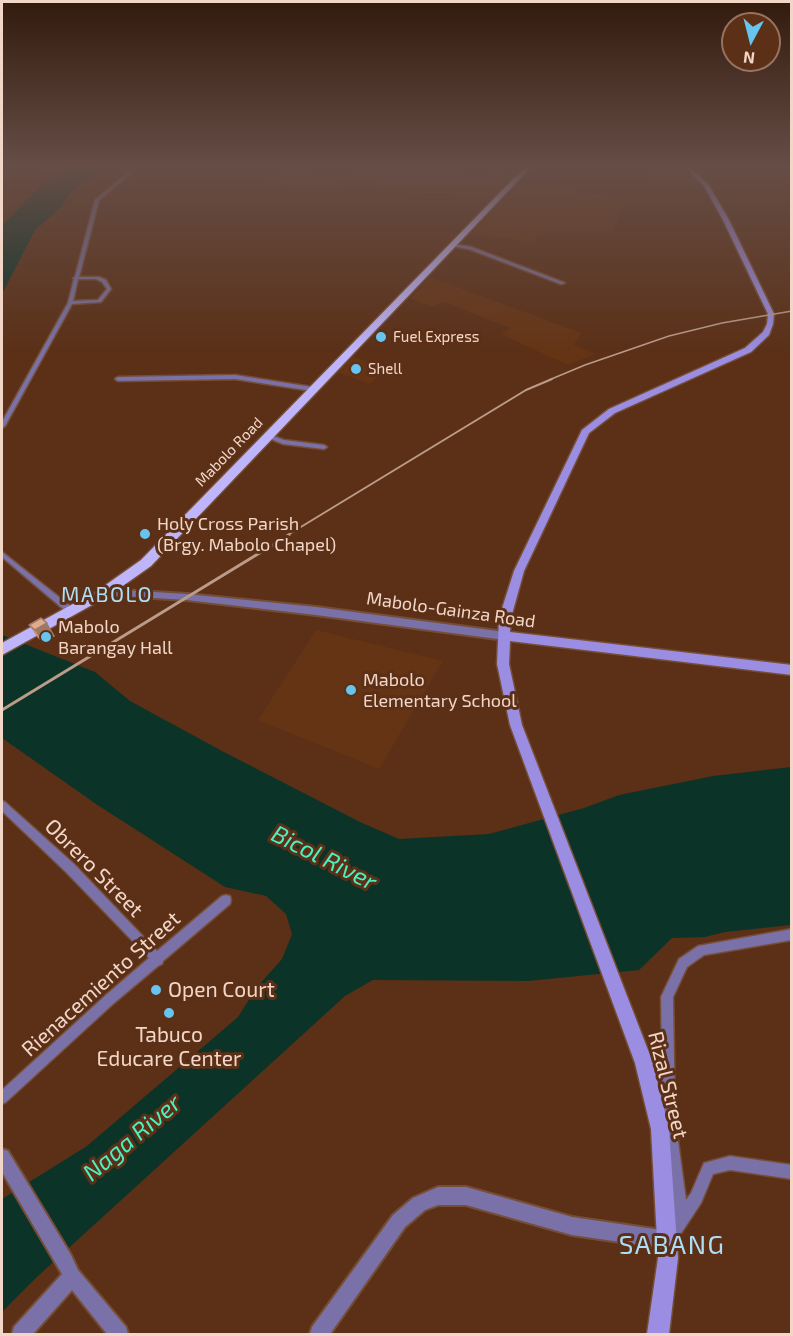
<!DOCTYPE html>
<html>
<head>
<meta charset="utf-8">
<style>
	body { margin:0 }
	#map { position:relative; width:793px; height:1336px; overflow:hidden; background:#5b3017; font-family:"Exo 2",sans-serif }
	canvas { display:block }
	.frame { position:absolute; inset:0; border:3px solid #f2d6c8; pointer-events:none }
	.north { position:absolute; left:721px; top:12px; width:60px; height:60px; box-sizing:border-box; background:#5b3017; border:2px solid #97725e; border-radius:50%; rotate:187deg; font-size:16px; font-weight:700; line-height:24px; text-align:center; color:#f2d6c8 }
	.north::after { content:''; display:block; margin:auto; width:21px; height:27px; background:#66c4ef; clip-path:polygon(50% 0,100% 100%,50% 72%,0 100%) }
</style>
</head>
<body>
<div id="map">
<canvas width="793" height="1336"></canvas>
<div class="frame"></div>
<div class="north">N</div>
</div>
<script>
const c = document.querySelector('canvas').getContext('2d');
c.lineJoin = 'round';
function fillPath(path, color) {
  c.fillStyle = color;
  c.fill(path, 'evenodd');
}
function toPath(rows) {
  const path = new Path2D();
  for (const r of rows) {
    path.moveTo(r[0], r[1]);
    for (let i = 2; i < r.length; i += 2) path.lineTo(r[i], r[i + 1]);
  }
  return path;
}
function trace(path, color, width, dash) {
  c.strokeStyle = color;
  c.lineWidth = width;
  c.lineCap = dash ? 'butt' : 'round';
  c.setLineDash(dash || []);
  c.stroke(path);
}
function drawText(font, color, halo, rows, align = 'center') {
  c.font = font + ' "Exo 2",sans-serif';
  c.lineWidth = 6;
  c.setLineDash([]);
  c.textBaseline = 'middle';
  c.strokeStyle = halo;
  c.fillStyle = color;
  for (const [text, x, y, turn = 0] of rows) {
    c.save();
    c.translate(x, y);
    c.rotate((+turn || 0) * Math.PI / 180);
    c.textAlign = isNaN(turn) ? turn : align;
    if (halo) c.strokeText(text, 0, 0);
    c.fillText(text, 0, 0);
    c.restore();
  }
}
const built = toPath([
	[280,166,310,166,316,167,313,169,341,170,382,166,418,166,467,167,470,172,484,173,485,168,520,170,490,202,444,194,387,191,370,181,337,182,342,189,288,187,264,177],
	[646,166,682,166,691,173,701,189,673,177,646,176],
	[518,184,626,198,613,231,547,232,539,235,532,242,472,233],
	[430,277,581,333,574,345,595,354,568,365,501,334,510,328,444,302,432,307,410,298],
	[354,357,387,369,370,384,334,371],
	[316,630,443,661,379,769,258,720]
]);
const water = toPath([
	[72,166,106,166,73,190,58,210,35,230,2,294,2,225,38,189],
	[2,635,95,672,130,701,222,751,360,822,399,839,489,834,584,808,619,795,713,776,791,767,791,925,725,932,705,937,672,938,639,970,528,981,373,980,345,996,38,1276,2,1312,2,1199,87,1146,238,1017,257,987,282,959,292,934,286,914,266,896,225,887,96,804,2,738]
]);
const stream = toPath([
	[16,166,27,171,58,177]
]);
const minor = toPath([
	[136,166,140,166,99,200,79,277,99,277,106,280,111,289,101,302,72,304,5,426,2,428,2,422,68,303,74,279,73,278,75,277,95,200,136,166],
	[78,279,96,279,102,282,107,289,98,300,73,301,78,279],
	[453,244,471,247,565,283,561,284,469,249,452,246,453,244],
	[235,375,312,387,315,389,312,391,235,379,118,381,115,379,118,377,235,375],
	[268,434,284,440,324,445,327,447,324,449,283,444,266,437,265,436,268,434],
	[2,552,74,609,75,611,74,613,68,613,2,557,2,552],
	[2,801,5,802,74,864,157,951,222,896,226,895,230,896,231,900,230,904,163,961,162,964,158,966,114,1003,6,1102,2,1104,2,1090,106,995,149,958,66,872,2,811,2,801],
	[792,929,792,940,704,955,687,967,673,997,675,1119,686,1200,691,1193,704,1163,730,1156,792,1165,792,1179,730,1170,713,1174,701,1203,676,1241,671,1243,666,1241,664,1236,675,1218,663,1119,661,997,679,959,698,946,792,929]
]);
const tertiary = toPath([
	[105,589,187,594,316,607,505,632,510,636,505,640,316,615,187,600,105,595,100,592,105,589],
	[2,1149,8,1151,71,1255,78,1270,126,1327,128,1334,107,1334,72,1290,33,1334,12,1334,14,1327,62,1274,2,1172,2,1149],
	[438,1187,466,1187,572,1217,668,1231,674,1234,677,1240,674,1246,668,1249,572,1235,466,1205,438,1205,425,1210,405,1227,330,1334,310,1334,312,1327,393,1215,413,1198,438,1187]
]);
const secondary = toPath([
	[684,166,688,166,708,184,729,220,774,314,773,324,769,335,751,352,615,413,589,433,524,571,511,618,510,632,792,665,792,675,510,641,509,664,522,725,653,1063,669,1129,678,1258,669,1334,647,1334,658,1258,651,1129,635,1063,510,725,497,664,499,618,514,571,582,430,609,409,745,348,763,332,767,324,768,314,723,220,704,186,684,166]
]);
const trunk = toPath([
	[526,166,532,166,151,566,110,595,2,655,2,643,100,589,141,560,526,166]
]);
const railFar2 = toPath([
	[549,380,585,365,669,336,722,323,792,311]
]);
const railFar1 = toPath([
	[286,536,526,390,552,379]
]);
const rail = toPath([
	[2,710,289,535]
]);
const wall = toPath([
	[29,625,55,636,43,643,38,638]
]);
const shadedWall = toPath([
	[47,623,55,636,43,643,35,630]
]);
const building = toPath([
	[41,618,47,623,35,630,29,625,41,618]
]);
const markers = [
	[381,337,6,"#66c4ef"],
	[356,369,6,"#66c4ef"],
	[145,534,6,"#66c4ef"],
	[46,637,6,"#66c4ef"],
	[351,690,6,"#66c4ef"],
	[156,990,6,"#66c4ef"],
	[169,1013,6,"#66c4ef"]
];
const farPoinames = [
	["Fuel Express",393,337],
	["Shell",368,369]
];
const farStreetnames = [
	["Mabolo Road",229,452,-46]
];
const poiNames = [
	["Holy Cross Parish",157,524],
	["(Brgy. Mabolo Chapel)",157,545],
	["Mabolo",58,627],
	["Barangay Hall",58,648],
	["Mabolo",363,680],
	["Elementary School",363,701]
];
const streetNames = [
	["Mabolo-Gainza Road",451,610,8]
];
const quarterNames = [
	["MABOLO",107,595]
];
const nearStreetnames = [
	["Obrero Street",94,868,45],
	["Rienacemiento Street",101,984,-42],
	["Rizal Street",668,1085,76]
];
const nearPoinames = [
	["Open Court",168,990],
	["Tabuco",169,1035,"center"],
	["Educare Center",169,1059,"center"]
];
const nearWaternames = [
	["Bicol River",324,858,27],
	["Naga River",132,1138,-40]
];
const nearQuarternames = [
	["SABANG",672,1245]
];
fillPath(built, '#653415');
fillPath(water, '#0c3328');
trace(stream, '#0c3328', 1.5);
trace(minor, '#764e37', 3);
trace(tertiary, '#764e37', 4);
trace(secondary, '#764e37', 3);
trace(trunk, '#764e37', 3);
fillPath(minor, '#7971a7');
fillPath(tertiary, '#7971a7');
fillPath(secondary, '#9a8de2');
fillPath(trunk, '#beb5fb');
trace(railFar2, '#bc9b89', 1.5);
trace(railFar1, '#bc9b89', 2);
trace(rail, '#bc9b89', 3);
fillPath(wall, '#c1947c');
fillPath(shadedWall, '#9d7865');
fillPath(building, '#e0ac90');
trace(building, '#9d7865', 1.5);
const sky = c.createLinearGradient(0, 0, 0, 353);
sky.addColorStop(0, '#321a0d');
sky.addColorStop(0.47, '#664e47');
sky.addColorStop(1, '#664e4700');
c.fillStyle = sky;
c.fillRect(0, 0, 793, 353);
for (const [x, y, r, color] of markers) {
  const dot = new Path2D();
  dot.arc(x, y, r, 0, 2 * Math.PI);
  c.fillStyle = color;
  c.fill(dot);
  trace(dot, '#5b3017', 2);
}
drawText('15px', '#f2d6c8', '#5b3017', farPoinames, 'left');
drawText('15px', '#f2d6c8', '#5b3017', farStreetnames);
drawText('18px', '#f2d6c8', '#5b3017', poiNames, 'left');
drawText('18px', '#f2d6c8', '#5b3017', streetNames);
c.letterSpacing = '1.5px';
drawText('21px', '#aedef6', '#5b3017', quarterNames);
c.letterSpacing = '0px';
drawText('21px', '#f2d6c8', '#5b3017', nearStreetnames);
drawText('21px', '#f2d6c8', '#5b3017', nearPoinames, 'left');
drawText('italic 24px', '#4af0c1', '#5b3017', nearWaternames);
c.letterSpacing = '1.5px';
drawText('26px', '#aedef6', '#5b3017', nearQuarternames);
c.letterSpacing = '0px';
</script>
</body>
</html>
